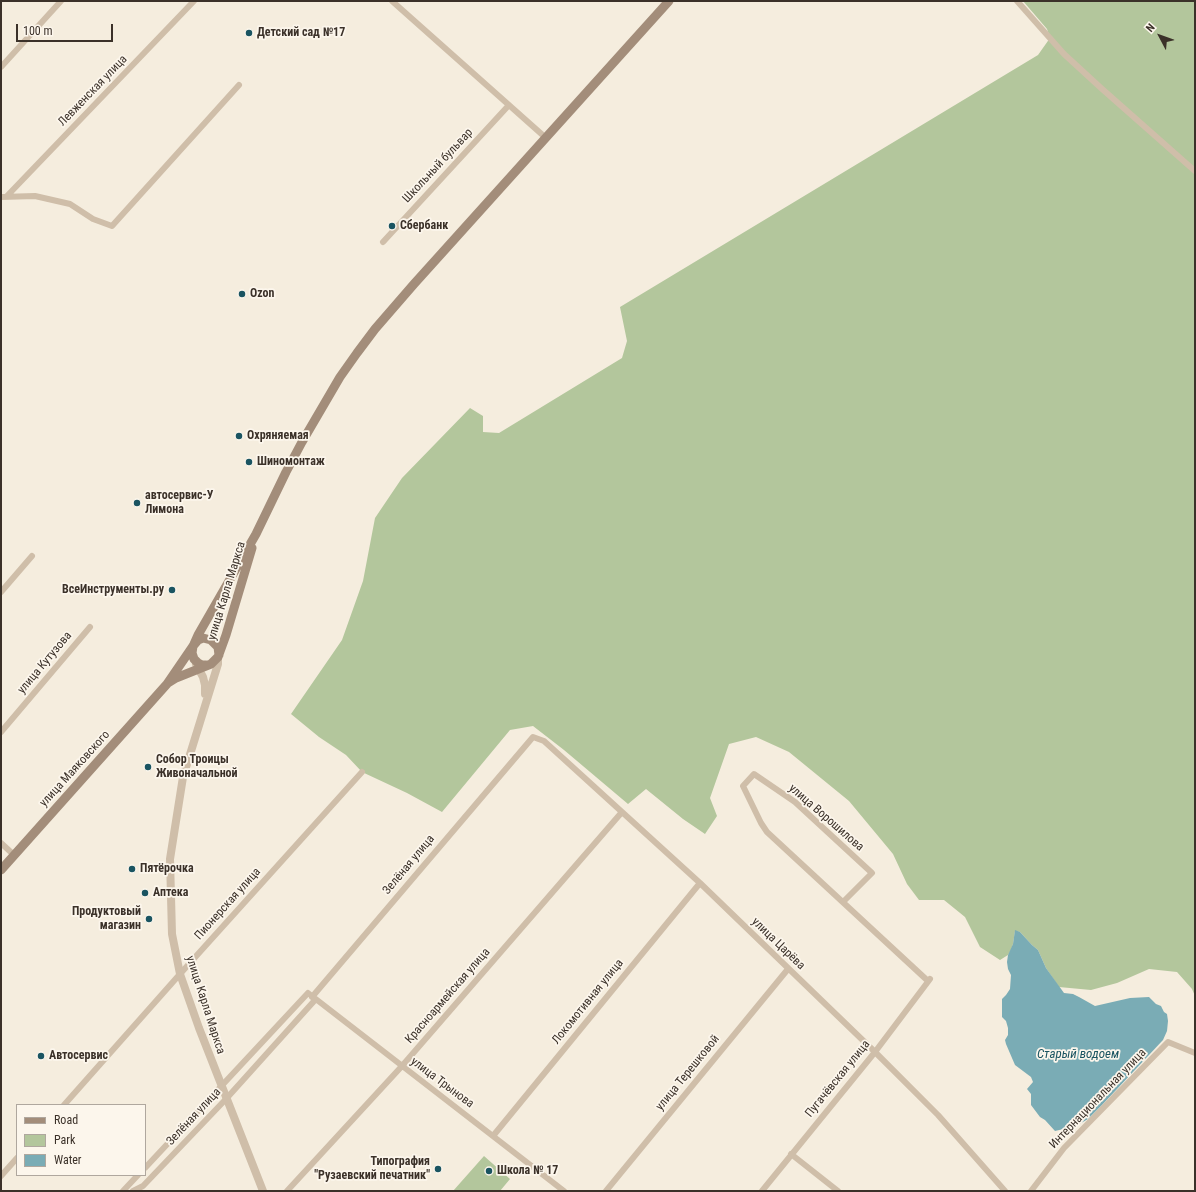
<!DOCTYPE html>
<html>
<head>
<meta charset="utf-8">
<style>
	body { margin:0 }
	#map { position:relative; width:1196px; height:1192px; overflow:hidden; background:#f5edde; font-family:"Roboto Condensed",sans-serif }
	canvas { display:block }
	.frame { position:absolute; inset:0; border:2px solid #3b3129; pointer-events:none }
	.legend { position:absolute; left:16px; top:1104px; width:130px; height:72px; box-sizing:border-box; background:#fcf6ec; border:1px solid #afa79e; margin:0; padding:5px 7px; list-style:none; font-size:12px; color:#3b3129 }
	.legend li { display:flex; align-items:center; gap:8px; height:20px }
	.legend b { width:20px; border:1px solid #afa79e }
	.north { position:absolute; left:1140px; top:16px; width:40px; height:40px; -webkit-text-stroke:3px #fcf6ec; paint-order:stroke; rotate:311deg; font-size:11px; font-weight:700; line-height:16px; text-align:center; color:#3b3129 }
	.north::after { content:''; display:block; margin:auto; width:14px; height:18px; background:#3b3129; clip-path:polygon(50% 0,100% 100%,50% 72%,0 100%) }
	.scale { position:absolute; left:16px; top:24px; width:97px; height:18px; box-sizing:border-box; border:2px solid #3b3129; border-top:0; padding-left:5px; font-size:12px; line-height:14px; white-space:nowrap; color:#3b3129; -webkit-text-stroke:3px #fcf6ec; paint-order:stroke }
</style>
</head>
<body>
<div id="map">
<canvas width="1196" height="1192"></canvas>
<div class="frame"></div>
<ul class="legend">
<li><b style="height:5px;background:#a38d7a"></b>Road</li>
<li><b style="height:11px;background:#b3c69c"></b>Park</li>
<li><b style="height:11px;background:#7aacb5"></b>Water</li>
</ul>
<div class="north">N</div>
<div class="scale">100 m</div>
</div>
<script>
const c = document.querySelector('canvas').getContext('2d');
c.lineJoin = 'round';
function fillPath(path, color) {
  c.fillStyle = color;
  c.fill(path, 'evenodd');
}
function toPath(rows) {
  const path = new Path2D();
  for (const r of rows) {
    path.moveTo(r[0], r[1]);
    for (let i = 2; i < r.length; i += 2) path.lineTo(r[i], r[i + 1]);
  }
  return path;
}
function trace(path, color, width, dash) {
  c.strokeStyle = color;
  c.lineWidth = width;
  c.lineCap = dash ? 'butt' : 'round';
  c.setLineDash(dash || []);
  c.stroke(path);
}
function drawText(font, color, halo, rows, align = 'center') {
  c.font = font + ' "Roboto Condensed",sans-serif';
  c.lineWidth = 3.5;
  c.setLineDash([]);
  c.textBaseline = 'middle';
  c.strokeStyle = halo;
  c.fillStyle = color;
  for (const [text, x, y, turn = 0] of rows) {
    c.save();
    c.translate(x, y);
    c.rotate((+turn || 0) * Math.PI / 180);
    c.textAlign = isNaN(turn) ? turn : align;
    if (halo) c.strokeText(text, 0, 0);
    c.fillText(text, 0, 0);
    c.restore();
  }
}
const green = toPath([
	[1023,1,1195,1,1195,996,1192,989,1177,972,1149,969,1117,983,1091,990,1059,987,1046,968,1038,950,1032,945,1020,932,1015,931,1013,944,1011,950,1008,955,1000,960,980,947,965,917,944,900,919,900,907,884,893,854,849,801,789,752,756,737,729,744,710,798,717,816,705,834,683,819,646,789,628,804,564,750,533,726,510,730,442,812,407,793,362,772,346,755,319,737,291,714,342,640,363,581,375,518,402,478,470,408,483,416,483,432,499,433,622,358,627,341,620,307,1038,55,1050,38,1047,29],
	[484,1156,510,1179,500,1191,453,1191]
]);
const water = toPath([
	[1015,930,1020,932,1032,945,1038,950,1046,968,1064,993,1073,994,1079,997,1095,1006,1130,998,1149,997,1156,1004,1161,1006,1164,1012,1167,1014,1168,1021,1167,1031,1163,1040,1103,1104,1088,1119,1076,1126,1055,1131,1045,1120,1040,1117,1031,1105,1031,1094,1027,1089,1033,1082,1031,1077,1015,1065,1006,1044,1005,1040,1008,1035,1008,1028,1006,1021,1002,1017,1002,999,1006,995,1010,989,1011,975,1008,969,1007,962,1008,955,1013,944]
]);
const minor = toPath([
	[392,1,546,138],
	[1017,1,1064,54,1101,88,1195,171],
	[1,67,61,1],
	[7,196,194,1],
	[1,197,35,196,70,204,93,219,112,226,239,85],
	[383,242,509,105],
	[1,592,32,556],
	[1,732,90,627],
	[1,843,14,855],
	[843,902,872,873,795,802,754,774,743,786,761,823,767,832,928,981],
	[312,997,533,737,544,741,700,883,875,1052,938,1115,1005,1191],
	[64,1105,180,974,362,772],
	[493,1136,700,883],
	[791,1154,838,1191],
	[145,1168,308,993,564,1191],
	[1,1176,17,1158],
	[123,1191,138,1175],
	[133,1191,143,1186,226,1099,315,1000],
	[287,1191,402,1066,622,812],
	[606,1191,788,969],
	[762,1191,875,1052,930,979],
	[1031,1191,1064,1148,1168,1042,1195,1053]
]);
const tertiary = toPath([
	[218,657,218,664,183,777,170,859,172,934,180,974,199,1028,263,1191],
	[196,664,203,677,205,685,205,694]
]);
const secondary = toPath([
	[194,644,198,635,256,534,286,472,302,442,340,377,357,353,375,329,414,284,669,1],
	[206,665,202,665,198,663,194,659,192,653,193,646,198,640,203,638,211,640,218,647,219,655],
	[168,683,176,678,211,664,218,657,226,635,252,548],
	[1,870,167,684,193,646]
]);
const markers = [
	[249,33,4,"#1a5461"],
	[392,226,4,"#1a5461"],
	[242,294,4,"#1a5461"],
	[239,436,4,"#1a5461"],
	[249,462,4,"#1a5461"],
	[137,503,4,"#1a5461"],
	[172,590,4,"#1a5461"],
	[148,767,4,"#1a5461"],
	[132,869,4,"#1a5461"],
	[145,893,4,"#1a5461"],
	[149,919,4,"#1a5461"],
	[41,1056,4,"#1a5461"],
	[438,1169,4,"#1a5461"],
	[489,1171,4,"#1a5461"]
];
const poiNames = [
	["Детский сад №17",257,33],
	["Сбербанк",400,226],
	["Ozon",250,294],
	["Охряняемая",247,436],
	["Шиномонтаж",257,462],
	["автосервис-У",145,496],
	["Лимона",145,510],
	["ВсеИнструменты.ру",164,590,"right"],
	["Собор Троицы",156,760],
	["Живоначальной",156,774],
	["Пятёрочка",140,869],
	["Аптека",153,893],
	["Продуктовый",141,912,"right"],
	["магазин",141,926,"right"],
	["Автосервис",49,1056],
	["Типография",430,1162,"right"],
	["\"Рузаевский печатник\"",430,1176,"right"],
	["Школа № 17",497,1171]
];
const streetNames = [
	["Левженская улица",93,91,-46],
	["Школьный бульвар",438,166,-47],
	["улица Карла Маркса",227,591,-73],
	["улица Кутузова",45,663,-50],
	["улица Маяковского",75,769,-48],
	["улица Ворошилова",826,818,41],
	["Зелёная улица",409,865,-50],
	["Пионерская улица",228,904,-48],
	["улица Царёва",778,944,44],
	["Красноармейская улица",448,996,-49],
	["Локомотивная улица",588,1002,-51],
	["улица Карла Маркса",205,1005,72],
	["улица Терешковой",688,1073,-51],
	["Пугачёвская улица",838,1079,-51],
	["улица Трынова",442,1083,37],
	["Интернациональная улица",1098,1099,-46],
	["Зелёная улица",194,1117,-47]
];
const waterNames = [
	["Старый водоем",1078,1055]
];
fillPath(green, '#b3c69c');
fillPath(water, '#7aacb5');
trace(minor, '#cfbea9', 6);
trace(tertiary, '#cfbea9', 8);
trace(secondary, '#a38d7a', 9);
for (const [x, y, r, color] of markers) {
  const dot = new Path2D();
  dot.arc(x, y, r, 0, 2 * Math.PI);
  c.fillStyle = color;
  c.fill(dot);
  trace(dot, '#fcf6ec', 1.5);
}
drawText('bold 12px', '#3b3129', '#fcf6ec', poiNames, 'left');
drawText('12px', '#3b3129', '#fcf6ec', streetNames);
drawText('italic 13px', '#1a5461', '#fcf6ec', waterNames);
</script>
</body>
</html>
